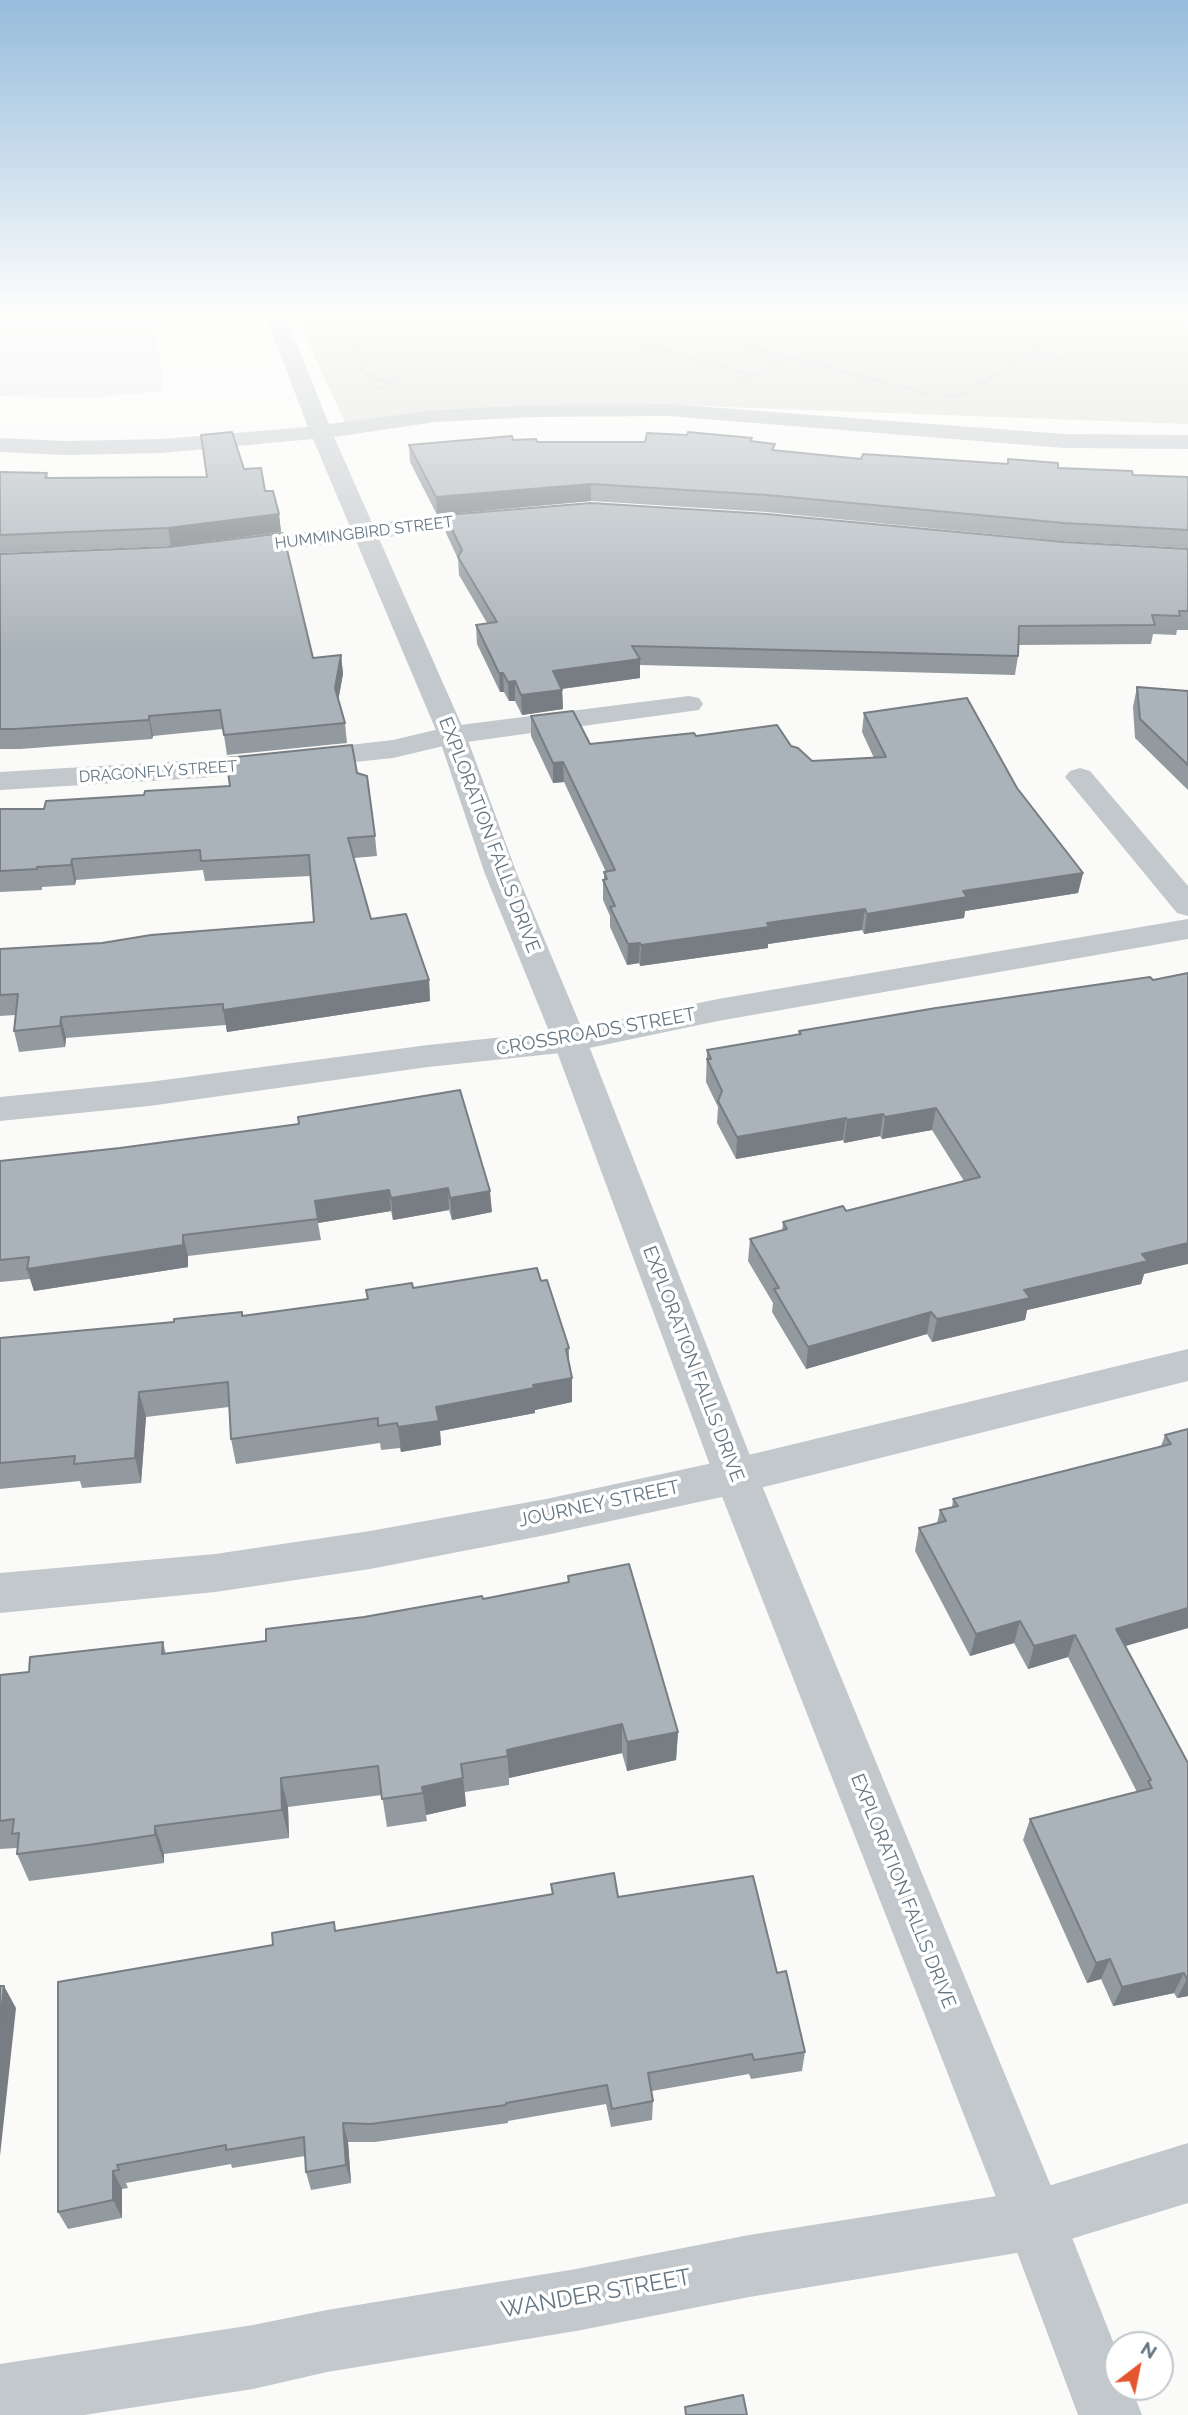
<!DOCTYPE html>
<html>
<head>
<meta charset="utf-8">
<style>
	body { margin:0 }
	#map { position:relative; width:1188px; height:2415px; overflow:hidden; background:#fafaf8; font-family:Raleway,sans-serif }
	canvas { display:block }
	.north { position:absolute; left:1104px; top:2331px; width:70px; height:70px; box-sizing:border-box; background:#fff; border:2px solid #c1c8cd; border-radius:50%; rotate:32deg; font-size:19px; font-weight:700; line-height:28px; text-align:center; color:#657683 }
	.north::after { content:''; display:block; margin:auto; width:24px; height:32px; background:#e4572e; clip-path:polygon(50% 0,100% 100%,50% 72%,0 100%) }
</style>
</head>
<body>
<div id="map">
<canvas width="1188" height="2415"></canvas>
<div class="north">N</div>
</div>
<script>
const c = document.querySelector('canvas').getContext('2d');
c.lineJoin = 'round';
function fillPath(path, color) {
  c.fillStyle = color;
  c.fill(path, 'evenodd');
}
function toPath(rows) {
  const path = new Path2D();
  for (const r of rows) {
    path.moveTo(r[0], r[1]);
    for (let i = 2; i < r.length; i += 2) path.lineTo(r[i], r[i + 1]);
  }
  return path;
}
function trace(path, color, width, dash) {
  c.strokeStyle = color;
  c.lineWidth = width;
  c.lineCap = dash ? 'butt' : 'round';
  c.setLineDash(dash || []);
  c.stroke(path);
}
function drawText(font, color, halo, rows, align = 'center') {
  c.font = font + ' Raleway,sans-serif';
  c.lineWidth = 7;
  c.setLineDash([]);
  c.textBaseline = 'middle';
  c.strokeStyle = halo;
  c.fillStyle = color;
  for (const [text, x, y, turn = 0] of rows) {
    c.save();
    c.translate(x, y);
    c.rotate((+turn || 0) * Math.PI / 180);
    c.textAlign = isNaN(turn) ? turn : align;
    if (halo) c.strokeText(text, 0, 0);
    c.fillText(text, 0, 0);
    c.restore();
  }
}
const built = toPath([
	[0,314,155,314,163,391,90,398,0,396]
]);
const green = toPath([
	[295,314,1165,314,1188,329,1188,424,644,404,345,422]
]);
const path = toPath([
	[378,314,478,342,543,314],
	[529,314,754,375],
	[627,314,928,394],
	[1034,352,1069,361],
	[742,381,787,357],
	[388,383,360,371,364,358,353,347,355,343,377,336,389,326,401,321],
	[378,389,400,377],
	[947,396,962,395,1083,321,1077,314]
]);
const service = toPath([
	[1172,314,1188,314,1188,324,1183,323,1172,314]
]);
const minor = toPath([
	[496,511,504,513,508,518,504,523,233,556,224,554,221,549,224,544,233,542,364,524,496,511],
	[689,696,699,698,703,704,699,710,452,744,393,758,200,778,0,790,0,772,200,760,297,751,393,740,452,726,689,696],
	[1080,768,1090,771,1188,886,1188,916,1177,913,1070,783,1065,777,1070,771,1080,768],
	[1188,919,1188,939,718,1021,570,1052,428,1067,149,1106,0,1121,0,1097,149,1082,428,1045,570,1030,718,999,1188,919],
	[1188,1349,1188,1381,736,1494,546,1535,370,1569,215,1592,0,1613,0,1573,215,1554,370,1531,546,1499,736,1458,1188,1349],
	[1188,2143,1188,2203,1035,2250,749,2297,576,2331,327,2372,253,2389,84,2415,0,2415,0,2364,253,2325,327,2310,576,2269,749,2235,1035,2190,1188,2143]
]);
const tertiary = toPath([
	[265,314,285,314,329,424,436,410,535,405,668,404,1064,434,1188,435,1188,449,1064,448,668,416,535,417,436,422,334,437,466,735,517,874,587,1041,758,1476,1065,2220,1118,2354,1118,2387,1131,2387,1142,2415,1078,2415,1005,2220,714,1476,553,1041,485,874,438,735,313,439,162,453,66,455,0,452,0,438,66,441,162,439,308,427,265,314]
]);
const wall = toPath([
	[752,438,752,442,775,450,861,459,1008,464,1008,459,1058,468,1133,475,1188,477,1188,548,1061,541,766,512,591,501,437,515,410,462,409,445,513,440,537,442,645,442],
	[244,469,265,491,279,514,281,532,171,546,0,553,0,472,47,473,48,478,207,477],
	[445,515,1064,542,1188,549,1188,630,1177,630,1176,635,1153,634,1151,644,1018,645,1018,656,1015,675,640,665,640,678,562,689,563,709,522,715,515,701,509,701,504,692,500,692,477,644,476,625,487,623,459,575,458,559,446,533],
	[0,554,313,658,341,655,343,674,338,700,345,723,347,743,227,755,223,729,153,736,152,739,20,749,0,749],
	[1137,687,1188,691,1188,790,1135,738,1133,707],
	[864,713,1017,788,1083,873,1078,893,965,911,964,918,864,934,862,930,768,944,768,948,640,966,639,963,627,965,610,927,610,916,603,900,603,880,604,880,604,872,606,872,564,782,553,783,531,736,531,716,590,744,696,736,791,746,812,761,874,758,862,732],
	[357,773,375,836,377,856,354,858,371,919,429,980,430,1001,227,1032,226,1025,66,1038,65,1047,19,1052,14,1031,15,1015,0,1016,0,949,102,943,314,922,311,876,205,881,203,870,76,880,75,885,42,887,42,890,0,892,0,809,44,809,144,795],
	[936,1008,1144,1274,1141,1284,1027,1310,1025,1320,932,1342,927,1334,806,1369,772,1312,773,1303,748,1261,750,1239,782,1231,783,1222,846,1211,964,1181,932,1130,882,1139,880,1136,844,1143,843,1140,736,1159,717,1123,718,1107,706,1082,707,1050,798,1035,799,1031],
	[460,1090,492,1212,452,1220,449,1210,393,1220,391,1211,318,1223,321,1240,188,1256,188,1267,34,1291,30,1279,0,1282,0,1161,120,1148,299,1124],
	[541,1281,569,1348,569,1363,572,1378,572,1402,535,1410,535,1413,440,1431,441,1445,401,1452,400,1448,381,1450,380,1443,236,1464,231,1439,229,1407,146,1417,141,1483,82,1488,80,1481,0,1489,0,1338,243,1316,367,1299,366,1290],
	[1188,1429,1188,1628,1125,1646,1188,1763,1188,1996,1177,1998,1174,1993,1113,2006,1101,1979,1087,1983,1023,1840,1030,1819,1137,1792,1068,1657,1028,1669,1014,1643,970,1656,915,1551,919,1528,937,1523,940,1510,952,1507,953,1499,1161,1446,1165,1435],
	[568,1576,678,1732,676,1760,627,1771,622,1753,509,1778,509,1785,465,1792,466,1806,426,1815,427,1821,387,1827,382,1795,288,1807,289,1838,164,1854,164,1863,99,1872,29,1881,17,1854,17,1848,0,1849,0,1675,29,1672,163,1642,166,1654,266,1641,364,1617,483,1599,568,1582],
	[551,1884,618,1897,777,1973,805,2052,802,2071,751,2079,749,2074,652,2091,653,2101,652,2120,611,2127,606,2104,508,2121,508,2123,375,2142,348,2142,351,2183,311,2190,306,2172,305,2156,232,2168,231,2164,126,2183,128,2188,122,2189,122,2218,68,2229,58,2212,273,1945,336,1931,552,1894]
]);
const shadedWall = toPath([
	[591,484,591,501,437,515,436,497],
	[279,514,281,532,171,546,168,528],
	[341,655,343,674,337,707,335,688],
	[640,659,640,678,553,690,553,671],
	[499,673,503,673,504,692,500,692],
	[515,681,515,701,509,701,508,682],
	[562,690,563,709,522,715,521,695],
	[149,716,153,736,152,739,149,720],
	[563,762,564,782,553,783,553,763],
	[72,859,76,880,75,885,71,865],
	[1083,873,1078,893,965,911,964,918,864,934,867,914,963,891],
	[865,909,862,930,768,944,768,948,640,966,641,945,767,923],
	[640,943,639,963,627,965,628,944],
	[429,980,430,1001,227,1032,223,1010],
	[61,1017,66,1038,65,1047,60,1026],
	[936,1108,932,1130,882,1139,885,1117],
	[883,1114,880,1136,844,1143,847,1120],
	[846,1118,843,1140,736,1159,737,1137],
	[448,1188,449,1210,393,1220,391,1198],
	[389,1190,391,1211,318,1223,315,1201],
	[490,1191,492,1212,452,1220,450,1198],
	[183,1235,188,1256,188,1267,34,1291,27,1269],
	[1188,1243,1188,1264,1144,1274,1141,1284,1027,1310,1025,1320,932,1342,937,1319,1024,1290,1142,1254],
	[931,1312,927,1334,806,1369,808,1347],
	[572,1378,572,1402,535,1410,535,1413,440,1431,441,1445,401,1452,398,1427,436,1407,533,1385],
	[139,1392,146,1417,141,1483,135,1458],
	[1188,1608,1188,1628,1108,1651,1116,1629],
	[1020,1621,1014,1643,970,1656,976,1634],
	[1075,1635,1068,1657,1028,1669,1034,1646],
	[622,1724,622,1753,509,1778,507,1750],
	[678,1732,676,1760,627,1771,627,1742],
	[281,1778,288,1807,289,1838,282,1810],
	[463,1778,466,1806,426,1815,422,1787],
	[155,1826,164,1854,164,1863,155,1835],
	[1110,1959,1101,1979,1087,1983,1096,1963],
	[1184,1973,1174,1993,1113,2006,1122,1987],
	[1188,1978,1188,1996,1177,1998,1187,1979],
	[4,1986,16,2008,0,2156,0,2023],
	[343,2123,348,2142,351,2183,346,2165],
	[113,2171,122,2189,122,2218,113,2200]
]);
const building = toPath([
	[232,432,244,469,261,468,265,491,273,491,279,514,168,528,0,535,0,472,47,473,45,478,207,477,201,435,232,432],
	[688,432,752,438,750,441,775,444,772,450,861,459,863,454,1008,464,1008,459,1058,463,1058,468,1132,471,1133,475,1188,477,1188,530,1064,523,767,495,591,484,436,497,409,445,512,436,513,440,536,439,537,442,645,442,647,433,687,435,688,432],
	[591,503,767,514,1064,542,1188,549,1188,611,1179,611,1180,616,1152,615,1155,625,1019,626,1018,656,632,646,640,659,553,671,562,690,521,695,515,681,508,682,503,673,499,673,476,625,497,622,458,557,462,550,445,515,591,503],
	[283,533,313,658,341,655,335,688,345,723,224,735,220,710,149,716,149,720,15,729,0,729,0,554,168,547,283,533],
	[1137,687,1188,691,1188,765,1140,719,1137,687],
	[967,698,1017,788,1083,873,963,891,967,897,867,914,865,909,767,923,769,927,641,945,640,943,628,944,610,907,615,906,603,880,607,879,604,872,615,870,563,762,553,763,531,716,573,711,590,744,694,733,696,736,777,725,791,746,798,748,812,761,886,757,864,713,967,698],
	[352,745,357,773,367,776,375,836,348,838,371,919,406,914,429,980,223,1010,223,1004,61,1017,60,1026,14,1031,18,994,0,995,0,949,102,943,151,935,314,922,309,855,201,861,200,850,72,859,71,865,37,867,37,869,0,871,0,809,44,809,46,801,144,795,145,791,230,786,226,758,352,745],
	[1188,973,1188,1243,1142,1254,1148,1261,1024,1290,1030,1298,937,1319,931,1312,808,1347,774,1289,779,1288,750,1239,787,1229,783,1222,843,1206,846,1211,980,1177,936,1108,885,1117,883,1114,847,1120,846,1118,737,1137,718,1101,722,1091,707,1059,711,1059,707,1050,801,1034,799,1031,936,1008,1150,977,1153,980,1188,973],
	[460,1090,490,1191,450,1198,448,1188,391,1198,389,1190,315,1201,318,1219,183,1235,183,1245,27,1269,29,1257,0,1260,0,1161,120,1148,299,1124,298,1117,460,1090],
	[537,1268,541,1281,547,1280,569,1348,566,1349,572,1378,533,1385,534,1388,436,1407,439,1421,398,1427,397,1423,378,1426,378,1418,231,1439,228,1382,139,1392,135,1458,74,1464,75,1456,0,1463,0,1338,174,1322,174,1319,242,1312,242,1316,368,1299,366,1290,412,1283,413,1288,537,1268],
	[1188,1429,1188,1608,1116,1629,1188,1763,1188,1978,1187,1979,1184,1973,1122,1987,1110,1959,1096,1963,1030,1819,1152,1788,1148,1781,1151,1780,1075,1635,1034,1646,1020,1621,976,1634,919,1528,946,1521,940,1510,958,1506,953,1499,1171,1444,1165,1435,1188,1429],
	[629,1564,678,1732,627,1742,622,1724,507,1750,508,1756,461,1764,463,1778,422,1787,423,1793,382,1799,378,1766,281,1778,282,1810,155,1826,155,1835,88,1845,17,1854,19,1833,12,1834,14,1819,0,1821,0,1675,29,1672,30,1657,163,1642,162,1654,266,1641,266,1629,364,1617,482,1596,483,1599,569,1582,568,1576,629,1564],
	[614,1873,618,1897,753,1876,777,1973,786,1971,805,2052,754,2060,752,2054,648,2073,653,2101,612,2109,607,2085,506,2103,506,2105,371,2124,343,2123,346,2165,306,2172,304,2137,226,2150,226,2145,117,2165,119,2170,113,2171,113,2200,58,2212,58,1982,273,1945,272,1933,334,1922,335,1931,553,1894,551,1884,614,1873],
	[0,1986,4,1986,0,2023,0,1986],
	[743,2395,747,2415,686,2415,685,2407,743,2395]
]);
const farStreetnames = [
	["HUMMINGBIRD STREET",364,533,-7],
	["DRAGONFLY STREET",158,772,-4]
];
const streetNames = [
	["EXPLORATION FALLS DRIVE",489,835,69],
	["CROSSROADS STREET",596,1032,-10],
	["EXPLORATION FALLS DRIVE",693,1364,69],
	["JOURNEY STREET",599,1504,-12],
	["EXPLORATION FALLS DRIVE",903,1891,68]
];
const nearStreetnames = [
	["WANDER STREET",596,2294,-10]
];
fillPath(built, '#e8e9e9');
fillPath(green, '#dadfd7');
trace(path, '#bbbfc2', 2.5, [2, 2]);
fillPath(service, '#c3c8cc');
fillPath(minor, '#c3c8cc');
fillPath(tertiary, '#c3c8cc');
fillPath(wall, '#929a9f');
fillPath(shadedWall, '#777d82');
fillPath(building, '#aab3b9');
trace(building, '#777d82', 2);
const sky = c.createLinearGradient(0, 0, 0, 652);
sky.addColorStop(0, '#96bcdc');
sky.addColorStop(0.48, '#fdfdfc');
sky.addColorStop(1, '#fdfdfc00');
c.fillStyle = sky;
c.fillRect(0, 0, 1188, 652);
drawText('16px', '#657683', '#fff', farStreetnames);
drawText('19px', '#657683', '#fff', streetNames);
drawText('23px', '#657683', '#fff', nearStreetnames);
</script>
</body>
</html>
